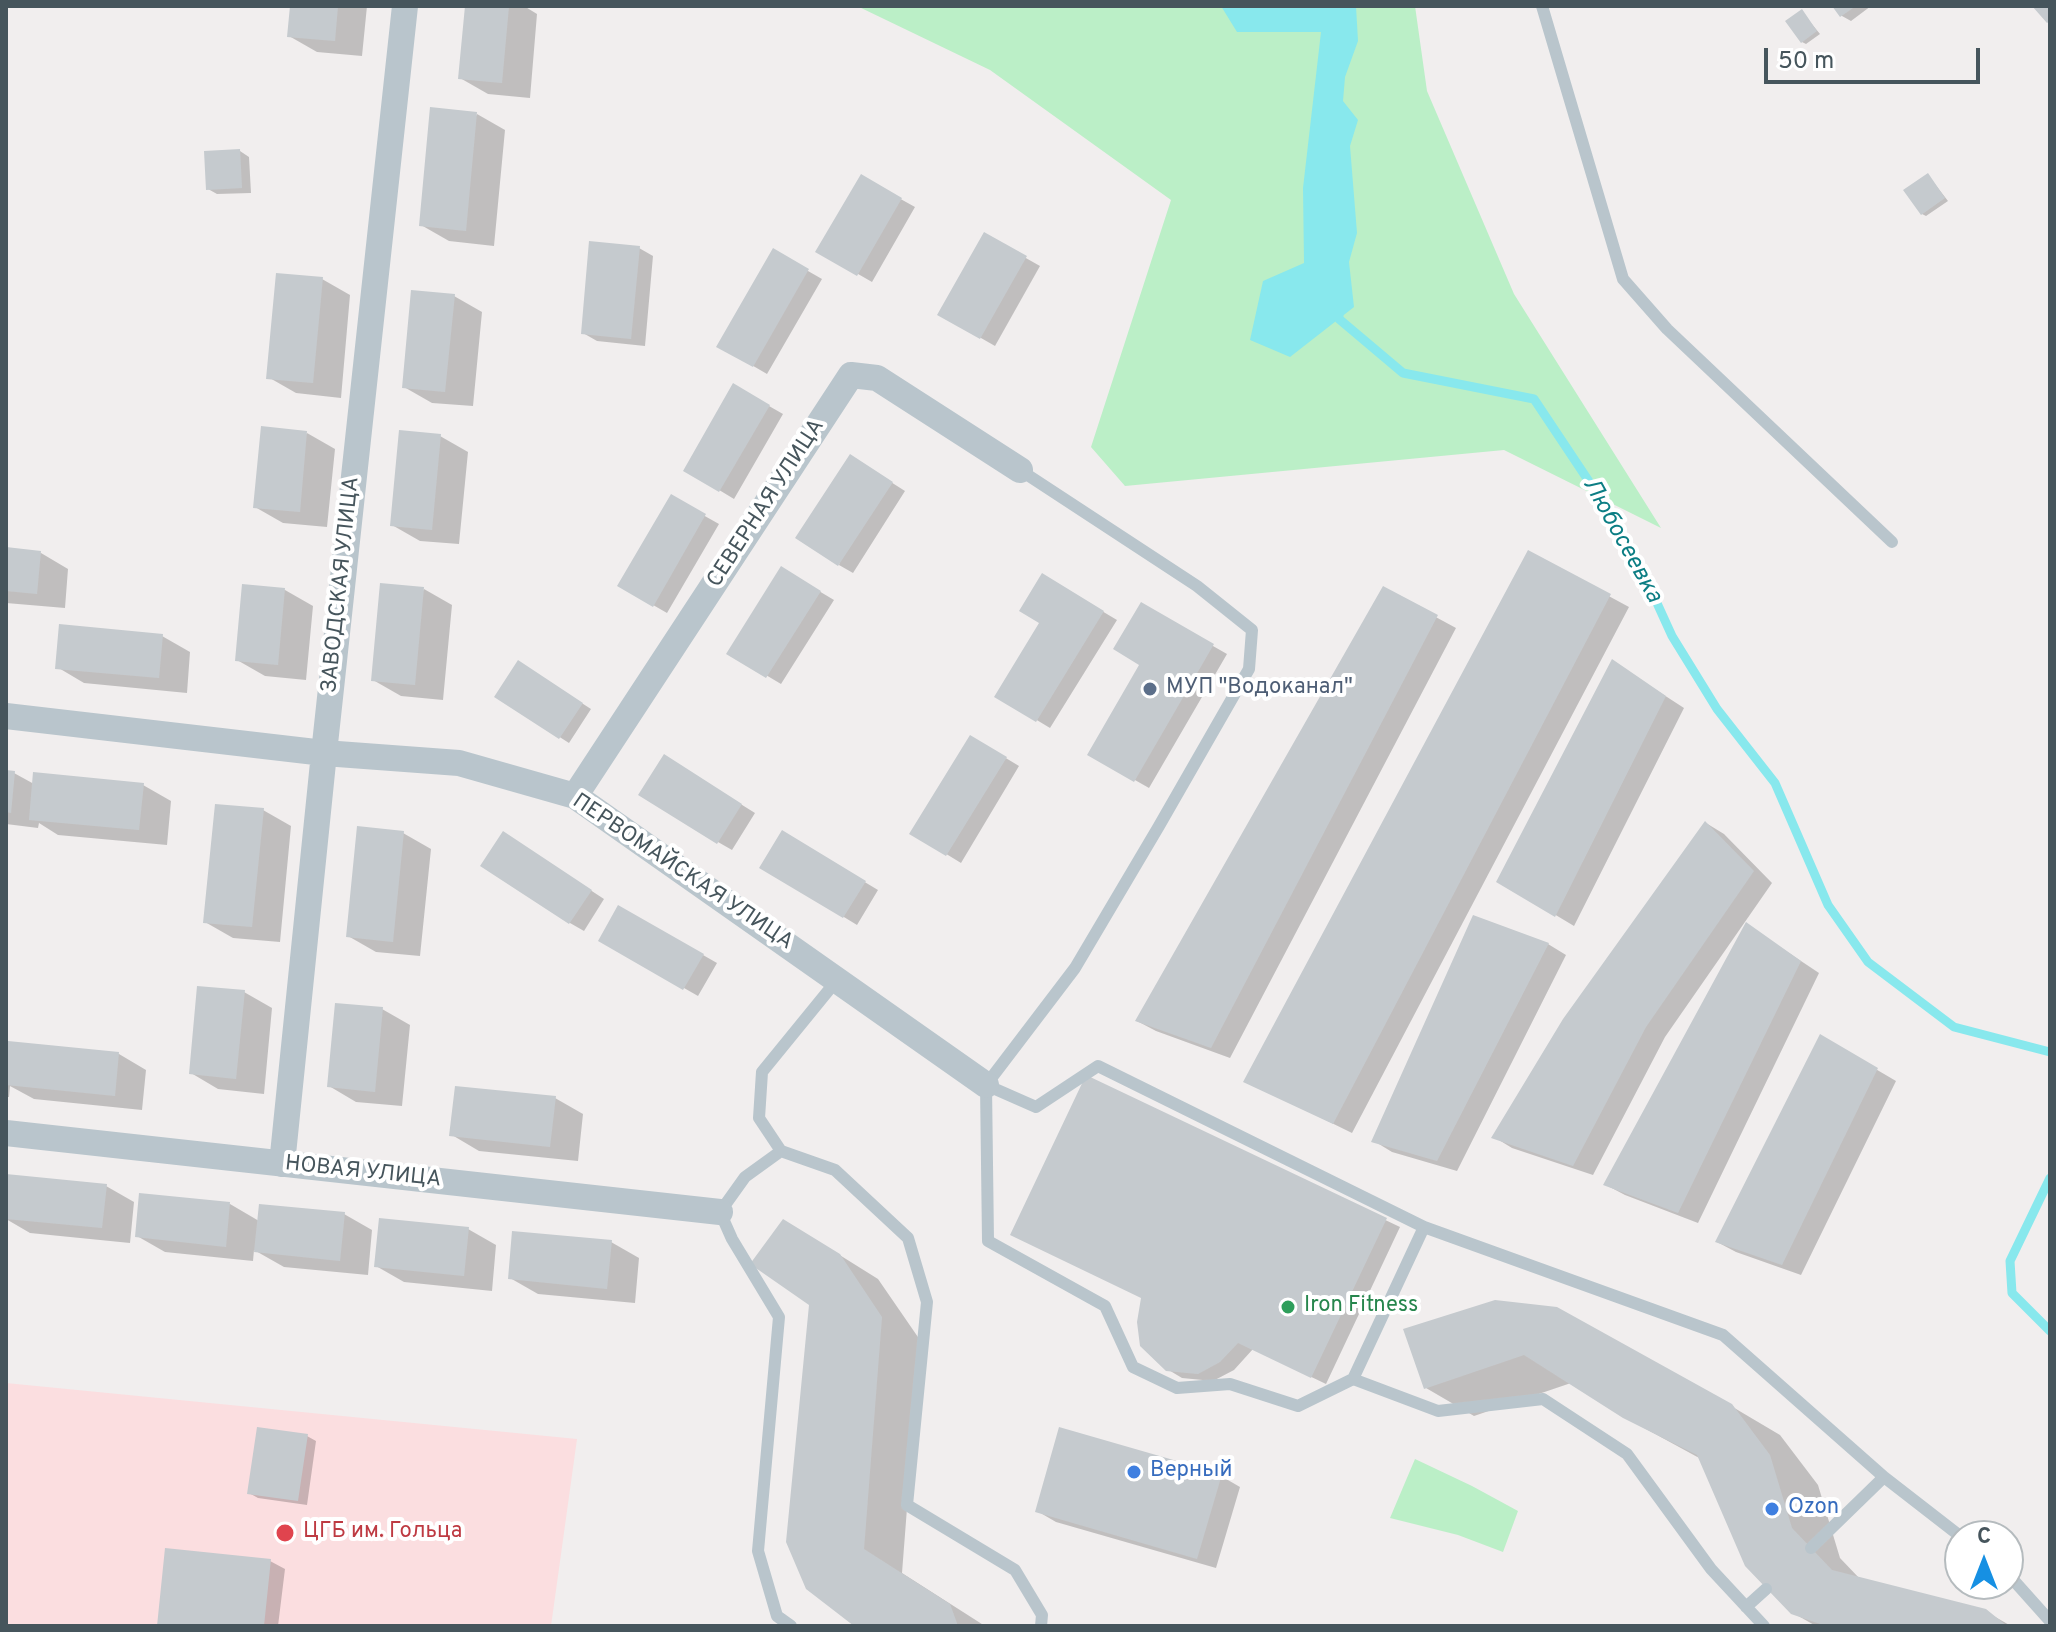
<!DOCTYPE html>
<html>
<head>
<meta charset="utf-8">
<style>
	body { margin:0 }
	#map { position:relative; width:2056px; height:1632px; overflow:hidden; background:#f1eeee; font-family:Overpass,sans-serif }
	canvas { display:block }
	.frame { position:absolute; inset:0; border:8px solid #46555c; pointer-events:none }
	.north { position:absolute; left:1944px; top:1520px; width:80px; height:80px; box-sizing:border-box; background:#fff; border:2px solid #b5bbbe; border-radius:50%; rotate:0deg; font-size:22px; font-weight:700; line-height:32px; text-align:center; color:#46555c }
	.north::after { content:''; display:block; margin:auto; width:28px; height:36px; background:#1690e3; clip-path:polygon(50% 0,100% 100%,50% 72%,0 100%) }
	.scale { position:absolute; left:1764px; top:48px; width:216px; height:36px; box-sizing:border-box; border:4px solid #46555c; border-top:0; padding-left:10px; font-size:24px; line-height:28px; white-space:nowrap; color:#46555c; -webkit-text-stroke:6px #fff; paint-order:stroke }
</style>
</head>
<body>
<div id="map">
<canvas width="2056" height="1632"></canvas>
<div class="frame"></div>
<div class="north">С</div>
<div class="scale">50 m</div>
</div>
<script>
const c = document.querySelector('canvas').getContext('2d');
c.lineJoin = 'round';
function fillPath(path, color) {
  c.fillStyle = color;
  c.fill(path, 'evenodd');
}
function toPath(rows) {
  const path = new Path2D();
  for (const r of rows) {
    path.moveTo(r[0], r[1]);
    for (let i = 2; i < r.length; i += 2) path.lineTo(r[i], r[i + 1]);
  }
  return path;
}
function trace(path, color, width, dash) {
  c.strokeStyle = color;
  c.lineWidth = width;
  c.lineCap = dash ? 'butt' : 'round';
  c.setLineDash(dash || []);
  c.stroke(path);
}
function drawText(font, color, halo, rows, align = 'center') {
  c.font = font + ' Overpass,sans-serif';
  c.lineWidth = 8;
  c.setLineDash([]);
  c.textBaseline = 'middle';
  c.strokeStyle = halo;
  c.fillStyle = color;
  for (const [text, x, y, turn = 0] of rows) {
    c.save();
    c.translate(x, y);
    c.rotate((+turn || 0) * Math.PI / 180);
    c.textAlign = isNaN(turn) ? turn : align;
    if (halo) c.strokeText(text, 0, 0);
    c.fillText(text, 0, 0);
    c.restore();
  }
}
const medical = toPath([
	[6,1383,577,1439,551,1626,6,1626]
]);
const green = toPath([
	[857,6,1415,6,1427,91,1514,294,1661,528,1504,450,1125,486,1091,447,1171,200,990,70],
	[1415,1459,1472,1486,1518,1511,1503,1552,1458,1535,1390,1518]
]);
const water = toPath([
	[1221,6,1356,6,1358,41,1345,77,1343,101,1358,120,1350,146,1357,233,1349,262,1354,307,1290,357,1250,340,1263,281,1304,263,1303,188,1321,32,1237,32]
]);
const shadow = toPath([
	[292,6,367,6,362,56,317,52,289,36],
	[467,6,524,6,537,14,530,98,488,94,460,78],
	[1835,6,1871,6,1851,21,1842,16],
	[1802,12,1820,34,1806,44,1802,42],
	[477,114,505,130,494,246,449,241,421,225],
	[240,151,249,157,251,193,217,194,208,189],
	[1928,175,1948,201,1926,216,1922,214],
	[861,177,915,207,872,282,818,251],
	[985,235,1040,266,995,346,939,314],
	[639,248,653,256,645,346,597,341,583,333],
	[773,251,822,279,767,374,719,346],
	[322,279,350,295,341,398,296,393,268,377],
	[454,296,482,312,473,406,432,403,404,387],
	[734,386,783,414,734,499,686,470],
	[307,433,335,449,327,527,283,523,255,507],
	[440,436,468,452,459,544,420,541,392,525],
	[864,465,905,491,853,573,839,565],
	[671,497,719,524,667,613,620,586],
	[6,550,41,553,68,569,65,608,6,603],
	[1529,553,1629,607,1352,1133,1246,1081],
	[782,569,834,600,781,684,729,653],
	[1043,576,1117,620,1050,728,997,696,1042,622],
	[244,586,285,590,313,606,306,680,265,676,237,660],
	[424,589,452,605,443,700,401,696,373,680],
	[1384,589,1456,628,1230,1058,1156,1031,1137,1021],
	[1141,605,1227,654,1149,788,1089,754,1142,664],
	[162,636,190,652,187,693,84,683,57,667],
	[1613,662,1684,708,1574,926,1499,881],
	[527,668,591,709,569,743,497,697],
	[971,737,1019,766,961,863,912,833],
	[678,765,755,813,732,850,718,842],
	[6,772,14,773,34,784,143,785,171,801,167,845,58,835,39,823,38,828,6,824],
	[263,810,291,826,280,942,233,938,205,922],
	[1706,823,1724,834,1772,883,1665,1037,1593,1175,1512,1148,1494,1137],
	[403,833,431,849,420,956,376,952,348,936],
	[783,833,878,890,857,925,762,867],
	[517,842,604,899,584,931,570,923],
	[619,907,717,963,698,996,600,940],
	[1747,925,1819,973,1698,1223,1625,1195,1606,1185],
	[1548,944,1566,955,1457,1171,1392,1152,1374,1141],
	[244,992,272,1008,264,1094,218,1089,191,1073],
	[382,1009,410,1025,402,1106,356,1102,329,1086],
	[1821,1037,1896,1081,1801,1275,1736,1252,1717,1242],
	[6,1052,119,1054,146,1070,142,1110,34,1099,10,1086,9,1097,6,1097],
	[1087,1078,1400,1227,1326,1384,1253,1349,1234,1370,1213,1381,1182,1378,1167,1369],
	[555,1098,583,1114,578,1161,479,1151,452,1135],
	[6,1176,106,1186,134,1202,130,1243,30,1233,6,1219],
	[230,1204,259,1221,344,1214,372,1230,368,1275,284,1267,254,1250,253,1261,165,1252,137,1236],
	[468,1229,496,1245,492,1291,404,1282,376,1266],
	[611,1242,639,1258,635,1303,538,1294,510,1278],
	[822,1244,878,1279,920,1340,902,1573,985,1626,857,1626],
	[1495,1302,1731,1406,1780,1435,1818,1485,1840,1558,1861,1580,1985,1611,2011,1626,1816,1626,1793,1613,1701,1459,1624,1417,1571,1383,1474,1416,1426,1388],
	[307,1436,316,1441,307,1505,258,1498,249,1493],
	[1221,1476,1240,1487,1216,1568,1056,1522,1037,1511],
	[270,1561,285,1569,278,1626,159,1626]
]);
const stream = toPath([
	[1339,309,1339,319,1403,373,1534,399,1608,510,1641,568,1672,636,1717,709,1775,783,1828,905,1868,962,1954,1027,2050,1052],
	[2050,1178,2010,1261,2012,1293,2050,1331]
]);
const building = toPath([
	[290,6,338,6,335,41,287,37],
	[465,6,509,6,502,83,458,79],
	[1832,6,1856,6,1840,17],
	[2032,6,2050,6,2050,21,2047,23],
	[1802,9,1817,31,1801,43,1785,21],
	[430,107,477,112,466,231,419,226],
	[240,149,242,188,206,190,204,151],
	[1928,173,1945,198,1921,215,1903,190],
	[861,174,902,198,857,276,815,252],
	[984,232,1027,256,980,339,937,315],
	[589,241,640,246,631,339,581,334],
	[773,248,809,269,753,367,716,347],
	[276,273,323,277,313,383,266,379],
	[411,290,455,294,445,392,402,388],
	[733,383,770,405,719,492,683,471],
	[261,426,307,431,300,512,253,508],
	[399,430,441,434,432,530,390,526],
	[850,454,893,482,838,566,795,538],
	[671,494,706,514,653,607,617,586],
	[6,547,41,551,37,594,6,591],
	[1528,550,1611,594,1333,1124,1243,1082],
	[781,566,821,591,766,678,726,654],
	[1042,573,1104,611,1036,722,994,697,1039,623,1019,611],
	[380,583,424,587,415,685,371,681],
	[242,584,285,588,278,665,235,661],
	[1383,586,1438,615,1211,1048,1135,1021],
	[1141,602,1214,644,1134,782,1087,755,1139,665,1113,649],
	[59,624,163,634,159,678,55,669],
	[1612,659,1666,696,1555,917,1496,882],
	[518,660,583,703,559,739,494,697],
	[970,735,1007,757,946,856,909,834],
	[664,754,742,804,717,844,638,795],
	[6,770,15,771,11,813,6,812],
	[33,772,144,783,139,830,29,820],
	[215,804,264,808,252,927,203,923],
	[1705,821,1754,871,1646,1027,1573,1166,1491,1138,1563,1019],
	[357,826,404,831,393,942,346,937],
	[782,830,866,881,843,918,759,868],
	[503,831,592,890,569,924,480,866],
	[618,905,704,954,683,990,598,941],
	[1473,915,1549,943,1437,1161,1371,1142],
	[1746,922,1801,961,1678,1213,1603,1185],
	[197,986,245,990,236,1079,189,1074],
	[335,1003,383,1007,375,1092,327,1087],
	[1820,1034,1878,1068,1782,1265,1715,1242],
	[8,1041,119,1052,115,1096,6,1085],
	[1086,1075,1387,1218,1311,1378,1238,1343,1220,1362,1198,1374,1166,1371,1140,1346,1137,1322,1141,1298,1010,1235],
	[455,1086,556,1096,550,1147,449,1136],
	[6,1174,107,1184,102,1228,6,1219],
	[139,1193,230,1202,226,1247,135,1237],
	[259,1204,345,1212,340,1261,254,1252],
	[379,1218,469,1227,464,1276,374,1267],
	[783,1219,840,1254,882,1317,864,1549,950,1604,958,1626,854,1626,806,1589,786,1542,809,1305,750,1264],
	[512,1231,612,1240,607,1289,508,1279],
	[1495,1300,1557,1307,1732,1404,1770,1455,1792,1528,1832,1570,1986,1609,2007,1626,1826,1626,1791,1614,1745,1566,1697,1455,1623,1418,1524,1355,1424,1389,1403,1329],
	[257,1427,308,1434,298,1501,247,1494],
	[1059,1427,1222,1474,1197,1559,1035,1512],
	[165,1548,271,1559,264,1626,157,1626]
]);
const service = toPath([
	[1542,6,1623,279,1667,329,1892,542],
	[986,1085,1075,968,1159,826,1249,669,1252,630,1197,586,1020,470],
	[781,1151,759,1118,762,1072,837,980],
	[1424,1227,1353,1379,1298,1406,1230,1384,1177,1388,1133,1367,1105,1306,988,1241,986,1085,1036,1107,1098,1066,1424,1227,1723,1335,1884,1477,1960,1536],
	[1353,1379,1438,1411,1543,1399,1627,1454,1711,1569,1764,1626],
	[1811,1548,1884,1477],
	[2008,1574,2050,1621],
	[1746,1607,1766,1589],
	[791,1626,777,1616,758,1551,779,1317,732,1239,720,1212,745,1177,781,1151,835,1170,908,1238,927,1302,907,1505,1015,1570,1042,1615,1041,1626]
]);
const minor = toPath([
	[6,716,324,753,459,763,575,796,986,1085],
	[575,796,851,375,877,378,1020,470],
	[6,1133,720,1212],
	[282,1164,324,753,405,6]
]);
const markers = [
	[1150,689,8,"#5c6f8a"],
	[1288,1307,8,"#2e9e5b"],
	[1134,1472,8,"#3f7fe0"],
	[1772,1509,8,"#3f7fe0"],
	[285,1533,10,"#e0444e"]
];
const streetNames = [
	["СЕВЕРНАЯ УЛИЦА",767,504,-57],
	["ЗАВОДСКАЯ УЛИЦА",342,585,-84],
	["ПЕРВОМАЙСКАЯ УЛИЦА",682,873,34],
	["НОВАЯ УЛИЦА",363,1173,6]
];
const serviceNames = [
	["МУП \"Водоканал\"",1166,689]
];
const leisureNames = [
	["Iron Fitness",1304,1307]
];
const shopNames = [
	["Верный",1150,1472],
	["Ozon",1788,1509]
];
const healthNames = [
	["ЦГБ им. Гольца",303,1533]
];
const waterNames = [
	["Любосеевка",1621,541,61]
];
fillPath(medical, '#fbdee0');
fillPath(green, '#bbefc7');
fillPath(water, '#88e8ed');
fillPath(shadow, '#0003');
trace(stream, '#88e8ed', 9);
fillPath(building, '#c5cace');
trace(service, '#b9c5cc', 12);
trace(minor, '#b9c5cc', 26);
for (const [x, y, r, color] of markers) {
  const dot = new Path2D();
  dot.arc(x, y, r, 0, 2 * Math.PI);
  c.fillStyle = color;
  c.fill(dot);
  trace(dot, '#fff', 3);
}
drawText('22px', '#46555c', '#fff', streetNames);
drawText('22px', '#4e5e75', '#fff', serviceNames, 'left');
drawText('22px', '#27864d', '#fff', leisureNames, 'left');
drawText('22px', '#366cbe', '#fff', shopNames, 'left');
drawText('22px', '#be3a42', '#fff', healthNames, 'left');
drawText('italic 24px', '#0c7e84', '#fff', waterNames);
</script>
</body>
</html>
